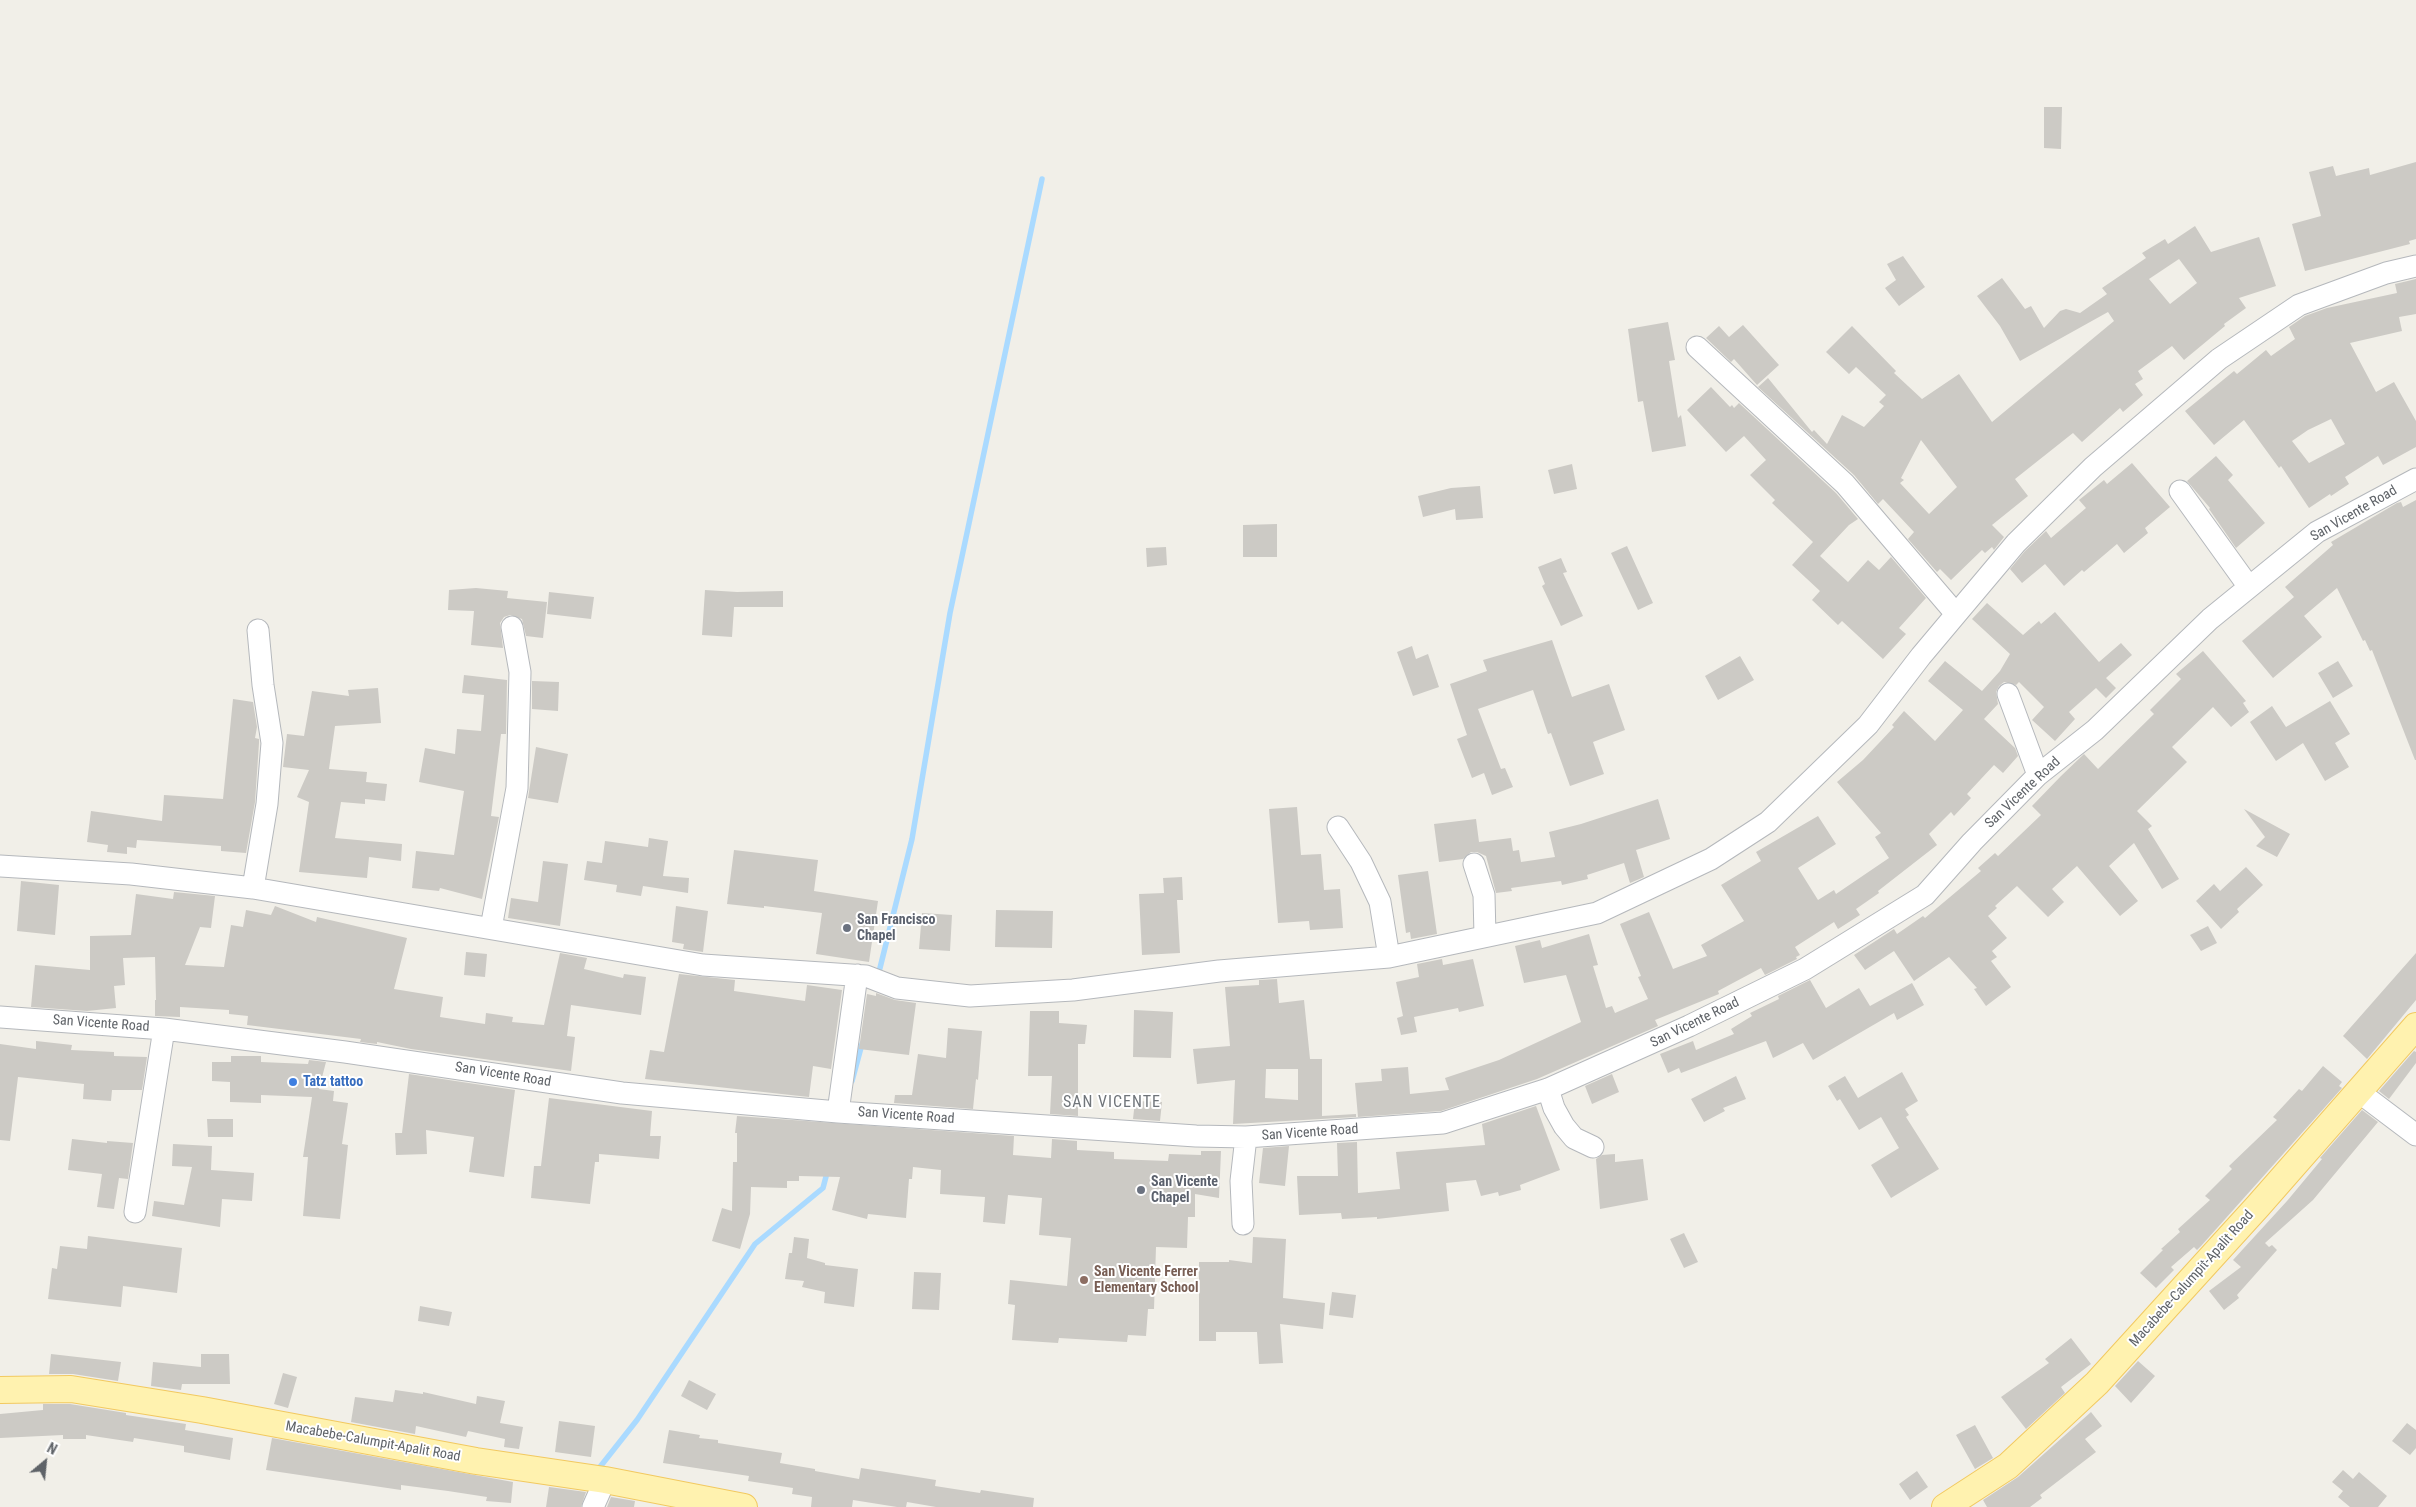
<!DOCTYPE html>
<html>
<head>
<meta charset="utf-8">
<style>
	body { margin:0 }
	#map { position:relative; width:2416px; height:1507px; overflow:hidden; background:#f1efe8; font-family:"Roboto Condensed",sans-serif }
	canvas { display:block }
	.north { position:absolute; left:20px; top:1437px; width:50px; height:50px; -webkit-text-stroke:4px #fff; paint-order:stroke; rotate:28deg; font-size:14px; font-weight:700; line-height:20px; text-align:center; color:#5f6368 }
	.north::after { content:''; display:block; margin:auto; width:18px; height:22px; background:#5f6368; clip-path:polygon(50% 0,100% 100%,50% 72%,0 100%) }
</style>
</head>
<body>
<div id="map">
<canvas width="2416" height="1507"></canvas>
<div class="north">N</div>
</div>
<script>
const c = document.querySelector('canvas').getContext('2d');
c.lineJoin = 'round';
function toPath(rows) {
  const path = new Path2D();
  for (const r of rows) {
    path.moveTo(r[0], r[1]);
    for (let i = 2; i < r.length; i += 2) path.lineTo(r[i], r[i + 1]);
  }
  return path;
}
function trace(path, color, width, dash) {
  c.strokeStyle = color;
  c.lineWidth = width;
  c.lineCap = dash ? 'butt' : 'round';
  c.setLineDash(dash || []);
  c.stroke(path);
}
function fillPath(path, color) {
  c.fillStyle = color;
  c.fill(path, 'evenodd');
}
function drawText(font, color, halo, rows, align = 'center') {
  c.font = font + ' "Roboto Condensed",sans-serif';
  c.lineWidth = 4;
  c.setLineDash([]);
  c.textBaseline = 'middle';
  c.strokeStyle = halo;
  c.fillStyle = color;
  for (const [text, x, y, turn = 0] of rows) {
    c.save();
    c.translate(x, y);
    c.rotate((+turn || 0) * Math.PI / 180);
    c.textAlign = isNaN(turn) ? turn : align;
    if (halo) c.strokeText(text, 0, 0);
    c.fillText(text, 0, 0);
    c.restore();
  }
}
const stream = toPath([
	[878,976,912,839,950,613,1042,179],
	[852,1081,862,1044],
	[596,1472,637,1420,755,1244,823,1188,828,1169]
]);
const building = toPath([
	[2044,107,2062,107,2061,149,2044,148],
	[2416,162,2416,239,2409,241,2410,244,2305,271,2292,224,2321,216,2309,172,2333,166,2336,176,2369,168,2370,175],
	[2195,226,2211,252,2259,237,2276,286,2239,298,2246,308,2224,324,2225,326,2184,360,2172,346,2138,371,2143,379,2135,384,2143,395,2123,412,2120,408,2082,442,2073,433,2015,479,2028,496,1992,525,2004,537,1994,550,1992,547,1985,553,1982,550,1951,580,1940,569,1937,572,1908,539,1914,532,1883,499,1878,504,1854,475,1758,387,1768,378,1812,432,1814,430,1827,444,1842,415,1864,427,1884,406,1879,402,1886,395,1856,367,1849,374,1826,352,1852,326,1896,371,1894,373,1922,399,1959,374,1992,422,2114,321,2108,312,2020,361,2000,326,1977,296,2002,278,2025,309,2031,306,2044,328,2060,311,2066,309,2080,313,2107,294,2102,288,2146,258,2142,253,2165,239,2168,244],
	[2179,259,2197,283,2170,304,2149,279],
	[1921,440,1957,487,1929,514,1900,483,1904,480,1901,478],
	[1903,256,1925,287,1899,306,1885,288,1896,280,1887,264],
	[2416,279,2416,314,2399,317,2402,331,2350,343,2376,392,2394,382,2416,421,2416,447,2383,465,2378,456,2345,477,2349,484,2331,496,2330,494,2309,508,2281,466,2279,468,2244,420,2214,445,2185,411,2234,371,2237,374,2266,350,2271,356,2295,339,2289,327,2305,316,2327,308,2397,293,2395,284],
	[2331,419,2345,444,2309,463,2292,441,2308,430],
	[1668,322,1675,360,1669,361,1678,418,1681,415,1686,446,1652,452,1643,401,1638,402,1628,329],
	[1743,325,1779,365,1757,385,1734,359,1731,362,1706,338,1719,326,1729,337],
	[1711,387,1730,407,1732,405,1734,408,1739,403,1836,493,1858,519,1849,525,1820,556,1848,582,1868,560,1879,570,1891,557,1926,598,1899,628,1906,634,1883,659,1842,621,1838,625,1812,600,1820,591,1792,565,1813,542,1772,503,1775,500,1750,475,1766,460,1744,436,1726,452,1687,410],
	[2216,456,2233,475,2228,480,2265,523,2236,548,2209,509,2210,508,2187,481],
	[2132,463,2170,507,2145,528,2148,533,2124,553,2117,544,2084,572,2082,570,2064,586,2045,564,2022,583,2010,569,2025,551,2046,531,2051,538,2086,508,2079,500,2104,480,2107,484],
	[1572,464,1577,489,1554,494,1548,470],
	[1480,486,1483,518,1456,520,1455,509,1423,517,1418,496,1451,488],
	[2416,500,2416,760,2415,760,2372,650,2370,651,2365,640,2363,641,2337,588,2304,616,2322,637,2273,678,2242,641,2294,597,2285,587,2333,545,2331,542,2397,503,2401,502,2403,507],
	[1277,524,1277,557,1243,557,1243,525],
	[1627,546,1653,603,1638,610,1611,553],
	[1166,547,1167,565,1147,567,1146,548],
	[1561,558,1567,572,1563,573,1583,616,1561,626,1542,586,1545,584,1538,567],
	[476,588,508,591,507,598,547,602,543,638,526,636,522,619,510,615,504,617,500,623,503,648,471,645,474,611,448,610,449,590],
	[705,590,737,592,783,591,783,607,734,607,732,637,702,635],
	[549,592,594,597,591,619,547,614],
	[1987,603,2023,635,2039,621,2041,624,2055,612,2099,662,2121,643,2132,655,2106,678,2116,688,2106,698,2096,688,2069,712,2075,719,2055,741,2032,720,2044,707,2019,682,2016,685,2004,682,1999,686,1996,692,1998,704,1984,719,2015,748,2018,756,2003,773,1994,765,1967,794,1971,798,1954,816,1951,812,1929,834,1937,845,1878,891,1879,893,1856,909,1860,915,1838,929,1834,922,1795,947,1800,955,1796,957,1797,959,1765,975,1761,968,1718,991,1719,994,1655,1020,1658,1026,1537,1079,1441,1111,1358,1117,1355,1083,1382,1081,1381,1069,1408,1067,1410,1094,1449,1090,1445,1078,1499,1060,1581,1022,1566,975,1524,983,1515,946,1540,940,1542,948,1589,934,1598,965,1593,966,1606,1008,1612,1006,1615,1013,1648,999,1638,977,1641,976,1620,924,1649,912,1673,969,1707,956,1701,945,1744,921,1721,885,1761,861,1756,852,1818,816,1836,844,1798,868,1818,900,1834,890,1836,894,1889,858,1875,837,1881,833,1837,782,1863,760,1894,727,1892,725,1904,711,1935,741,1963,710,1928,681,1945,661,1982,691,2000,671,2010,654,1972,619],
	[1552,640,1572,697,1609,684,1625,730,1593,742,1604,774,1570,786,1551,733,1548,734,1533,690,1478,709,1501,769,1505,768,1513,787,1492,795,1484,773,1472,778,1457,739,1467,735,1450,684,1487,671,1483,660],
	[1412,646,1416,659,1428,654,1439,687,1413,696,1397,652],
	[2203,651,2246,701,2243,703,2249,712,2231,727,2213,707,2172,747,2187,762,2137,811,2152,826,2148,829,2179,879,2162,889,2134,843,2109,866,2138,901,2120,916,2077,866,2052,889,2064,902,2048,917,2017,886,1995,906,1997,908,1988,916,2007,938,1992,951,1997,957,1991,961,2011,987,1986,1006,1974,989,1977,988,1949,957,1914,981,1894,951,1865,970,1854,955,1894,929,1897,934,1923,916,1925,918,1981,871,1978,868,1995,853,1998,856,2041,815,2032,806,2061,776,2084,754,2098,769,2154,714,2150,710,2181,679,2176,674],
	[1740,656,1754,680,1718,700,1705,676],
	[2338,661,2353,686,2333,698,2318,673],
	[464,675,507,680,506,734,501,734,491,816,499,817,482,899,440,888,439,891,412,888,416,851,454,855,464,791,419,782,425,748,455,754,457,729,481,731,484,695,462,693],
	[532,681,559,682,558,711,532,709],
	[378,688,381,723,335,726,329,769,367,772,366,782,387,784,385,801,365,799,365,804,341,802,335,838,402,844,401,861,369,857,367,878,299,872,309,802,297,797,309,770,283,767,287,734,304,736,312,691,349,696,348,690],
	[233,699,253,702,257,727,255,738,259,739,259,743,255,802,246,853,221,851,221,846,137,840,136,848,127,847,127,854,107,852,108,845,87,842,91,811,162,821,164,795,223,799],
	[2330,701,2350,734,2335,743,2349,767,2325,781,2303,743,2276,761,2250,722,2272,706,2286,727],
	[536,747,568,754,558,803,528,798],
	[1658,799,1670,839,1636,850,1644,877,1630,883,1624,863,1587,875,1588,879,1562,885,1561,881,1511,888,1512,891,1496,893,1486,856,1477,852,1471,852,1463,859,1439,862,1434,824,1476,819,1479,842,1511,838,1513,851,1519,850,1521,862,1555,857,1549,832,1581,824],
	[1297,807,1301,855,1321,854,1324,890,1340,889,1343,928,1310,930,1309,921,1278,923,1269,809],
	[2244,809,2290,834,2277,857,2256,846,2265,837],
	[649,838,668,841,663,876,689,878,688,893,643,886,641,896,616,892,617,885,584,880,587,861,602,863,605,841,648,847],
	[734,850,818,860,814,891,878,901,869,962,816,954,822,913,764,906,764,908,727,904],
	[543,861,568,864,560,926,508,918,511,898,538,902],
	[2246,867,2263,885,2237,909,2239,912,2221,929,2196,901,2214,884,2220,891],
	[1428,871,1437,934,1411,939,1410,932,1406,933,1398,875],
	[1182,877,1183,900,1177,900,1180,953,1142,955,1139,894,1164,893,1163,878],
	[21,881,59,885,55,935,17,931],
	[174,892,215,896,211,928,200,927,185,965,224,967,231,925,243,927,246,910,271,915,275,906,316,922,317,917,407,938,394,989,443,997,440,1017,485,1024,486,1013,513,1017,512,1022,544,1025,560,953,587,958,584,969,623,978,624,974,646,977,641,1015,571,1005,567,1036,575,1037,571,1071,411,1049,377,1042,377,1044,360,1042,361,1039,247,1025,248,1016,229,1014,229,1010,180,1007,180,1017,155,1016,155,1000,156,1000,155,957,123,958,125,985,114,986,116,1008,87,1011,31,1007,35,965,90,970,90,936,131,935,136,894,173,899],
	[676,906,708,911,703,952,683,949,684,944,672,942],
	[996,910,1053,911,1052,948,995,947],
	[922,913,952,915,950,951,919,949],
	[2208,926,2217,943,2201,951,2190,935],
	[466,952,487,954,485,977,464,975],
	[2416,953,2416,1000,2367,1059,2343,1036],
	[1442,959,1443,965,1473,959,1484,1006,1459,1012,1458,1008,1414,1017,1417,1032,1401,1035,1397,1018,1403,1016,1396,982,1419,977,1417,964],
	[679,974,735,980,734,991,805,1001,807,985,842,990,831,1069,813,1066,809,1097,645,1079,650,1050,664,1052],
	[1277,979,1279,1003,1304,1000,1310,1059,1322,1059,1322,1116,1356,1114,1356,1117,1233,1124,1235,1080,1197,1084,1193,1049,1230,1046,1225,987,1259,985,1259,980],
	[1266,1069,1298,1069,1298,1100,1265,1098],
	[1810,980,1826,1008,1859,988,1870,1006,1912,983,1924,1005,1897,1020,1894,1013,1813,1060,1803,1043,1773,1058,1766,1041,1681,1073,1679,1068,1668,1073,1660,1054,1693,1041,1696,1050,1734,1034,1731,1029,1752,1016,1750,1013,1779,999,1778,996],
	[876,993,895,1000,916,1003,909,1055,859,1049,867,994,876,996],
	[1134,1010,1173,1012,1171,1058,1133,1057],
	[1030,1011,1059,1011,1059,1023,1087,1025,1085,1044,1078,1044,1078,1116,1050,1114,1052,1076,1028,1076],
	[948,1028,982,1031,978,1080,976,1079,973,1109,894,1103,895,1095,912,1095,918,1054,946,1058],
	[36,1041,72,1045,71,1050,114,1052,114,1056,147,1057,142,1090,112,1090,111,1101,83,1099,84,1084,18,1077,10,1141,0,1140,0,1044,36,1049],
	[2414,1051,2416,1052,2416,1063,2389,1099,2379,1091],
	[231,1056,261,1056,261,1062,308,1064,309,1060,326,1062,319,1089,334,1091,333,1101,348,1103,342,1144,348,1145,340,1219,303,1216,308,1157,303,1157,312,1097,261,1095,261,1103,230,1102,230,1082,212,1081,212,1062,231,1062],
	[2323,1066,2342,1082,2339,1086,2342,1088,2201,1246,2197,1250,2194,1247,2171,1267,2174,1270,2156,1288,2140,1273,2163,1250,2161,1249,2180,1232,2178,1229,2210,1200,2205,1196,2232,1169,2229,1166,2277,1120,2273,1117,2299,1089,2302,1091],
	[1902,1072,1918,1101,1905,1109,1909,1115,1906,1117,1939,1169,1891,1198,1871,1165,1899,1148,1881,1117,1859,1130,1840,1099,1837,1101,1828,1086,1845,1076,1858,1098],
	[409,1074,515,1090,504,1177,469,1172,474,1137,426,1130,427,1154,396,1155,395,1133,402,1133],
	[1612,1074,1619,1092,1592,1104,1585,1086],
	[1736,1076,1746,1099,1723,1108,1725,1111,1704,1122,1691,1099],
	[549,1098,652,1111,650,1136,661,1136,659,1159,599,1154,599,1162,595,1162,590,1204,531,1198,534,1166,541,1166],
	[1135,1101,1162,1102,1160,1121,1133,1119],
	[1536,1106,1560,1170,1520,1185,1521,1190,1499,1196,1498,1192,1481,1196,1476,1180,1446,1183,1449,1211,1377,1219,1377,1217,1342,1219,1341,1213,1299,1215,1297,1176,1338,1176,1337,1143,1357,1142,1358,1193,1400,1189,1396,1152,1485,1145,1482,1124],
	[2362,1110,2378,1122,2313,1200,2265,1243,2269,1247,2272,1245,2277,1250,2237,1295,2239,1298,2224,1310,2209,1291,2241,1267,2233,1260,2287,1201,2322,1159,2320,1158],
	[737,1116,1014,1136,1013,1155,1051,1158,1052,1139,1077,1141,1077,1150,1114,1152,1114,1159,1168,1161,1169,1154,1201,1155,1201,1151,1221,1151,1219,1198,1195,1194,1195,1217,1188,1217,1187,1248,1156,1247,1154,1309,1148,1309,1146,1336,1128,1335,1127,1342,1059,1338,1058,1343,1012,1340,1015,1305,1008,1304,1010,1280,1067,1286,1071,1238,1039,1235,1042,1198,1008,1195,1005,1224,983,1222,985,1197,940,1194,941,1170,913,1167,912,1179,909,1179,906,1218,868,1214,867,1219,832,1210,840,1177,799,1176,799,1181,787,1181,787,1188,751,1187,750,1214,740,1249,712,1241,722,1208,732,1211,733,1162,737,1162,737,1133,735,1133],
	[207,1119,233,1119,233,1137,208,1137],
	[72,1139,107,1143,107,1141,133,1143,128,1179,119,1178,114,1209,97,1207,102,1174,68,1170],
	[173,1144,212,1146,211,1170,254,1173,252,1201,222,1199,220,1227,152,1216,154,1201,184,1205,192,1167,172,1166],
	[1289,1146,1285,1186,1259,1183,1263,1148],
	[1615,1154,1615,1162,1643,1159,1648,1200,1600,1209,1596,1159,1602,1155],
	[1684,1233,1698,1262,1684,1268,1670,1239],
	[88,1236,182,1248,177,1293,123,1286,121,1307,48,1299,52,1268,57,1269,60,1246,87,1249],
	[794,1237,809,1239,807,1258,825,1263,825,1265,858,1269,854,1307,824,1303,825,1292,802,1287,804,1281,785,1279,789,1253,792,1253],
	[1253,1237,1286,1239,1283,1298,1325,1303,1323,1329,1280,1324,1283,1363,1259,1364,1257,1332,1216,1332,1216,1341,1199,1341,1199,1262,1229,1262,1229,1260,1252,1263],
	[914,1272,941,1273,939,1310,912,1309],
	[1332,1292,1356,1295,1353,1318,1329,1315],
	[420,1306,452,1312,449,1326,418,1321],
	[2071,1338,2091,1364,2061,1387,2065,1393,2026,1429,2001,1397,2049,1363,2045,1359],
	[51,1354,121,1362,118,1381,73,1374,49,1374],
	[201,1354,229,1354,230,1384,182,1384,181,1390,151,1386,153,1362,201,1367],
	[2138,1361,2155,1376,2131,1403,2115,1386],
	[283,1373,297,1377,288,1408,274,1404],
	[689,1380,716,1394,707,1410,681,1396],
	[395,1390,423,1394,423,1392,476,1404,477,1396,505,1401,500,1423,523,1427,519,1449,504,1447,505,1439,468,1431,466,1437,416,1426,415,1434,351,1422,355,1397,393,1402],
	[43,1404,70,1404,126,1413,126,1415,186,1424,185,1430,233,1438,230,1460,184,1452,184,1446,134,1438,133,1442,86,1435,86,1439,63,1439,63,1435,0,1438,0,1414,43,1410],
	[2091,1412,2102,1426,2085,1439,2096,1452,2040,1495,2042,1498,2030,1507,1987,1507,1983,1500,2018,1477],
	[559,1421,595,1426,591,1457,555,1452],
	[2407,1423,2416,1430,2416,1448,2410,1455,2392,1441],
	[1975,1425,1993,1458,1975,1469,1956,1435],
	[669,1430,700,1435,699,1438,718,1440,718,1443,782,1453,780,1463,815,1469,815,1471,859,1479,861,1468,936,1480,935,1486,980,1493,981,1490,1034,1498,1033,1507,936,1507,907,1502,906,1507,897,1507,853,1500,852,1507,811,1507,812,1497,792,1494,793,1488,748,1481,749,1476,663,1463],
	[272,1438,513,1482,511,1503,486,1501,487,1497,448,1491,401,1485,401,1490,266,1470],
	[2343,1470,2353,1479,2359,1472,2387,1496,2378,1507,2350,1507,2338,1497,2343,1491,2332,1482],
	[1917,1471,1928,1487,1910,1500,1899,1484],
	[549,1487,586,1492,581,1507,546,1507],
	[611,1497,635,1501,634,1507,607,1507]
]);
const minor = toPath([
	[1697,347,1845,484,1956,614],
	[2180,491,2249,587],
	[2008,694,2038,775],
	[1338,827,1361,862,1380,902,1389,957],
	[1474,864,1484,895,1485,936],
	[0,866,131,874,253,888,703,965,866,976,897,988,970,996,1073,990,1219,971,1389,957,1597,913,1711,859,1768,822,1868,725,1921,656,2016,543,2093,467,2219,359,2299,305,2386,273,2416,266],
	[253,888,267,804,272,743,263,685,258,630],
	[491,928,517,788,520,672,512,627],
	[0,1017,164,1029,345,1052,622,1093,838,1112,1196,1136,1246,1137,1443,1123,1548,1089,1689,1026,1805,969,1925,895,1972,842,2038,775,2095,730,2210,619,2317,532,2416,479],
	[1548,1089,1554,1108,1564,1126,1574,1138,1593,1147],
	[2359,1092,2416,1135],
	[838,1112,857,975],
	[135,1212,164,1029],
	[1243,1224,1241,1181,1246,1137],
	[593,1507,605,1480]
]);
const major = toPath([
	[0,1390,71,1389,202,1410,476,1461,605,1480,744,1507],
	[1945,1507,2008,1466,2097,1383,2258,1206,2416,1026]
]);
const markers = [
	[847,928,5,"#6b7280"],
	[293,1082,5,"#3f7fe0"],
	[1141,1190,5,"#6b7280"],
	[1084,1280,5,"#8d6e63"]
];
const streetNames = [
	["San Vicente Road",2354,514,-30],
	["San Vicente Road",2023,793,-43],
	["San Vicente Road",1695,1023,-26],
	["San Vicente Road",101,1024,4],
	["San Vicente Road",503,1075,9],
	["San Vicente Road",906,1116,4],
	["San Vicente Road",1310,1133,-4],
	["Macabebe-Calumpit-Apalit Road",2192,1279,-48],
	["Macabebe-Calumpit-Apalit Road",373,1442,10]
];
const worshipNames = [
	["San Francisco",857,920],
	["Chapel",857,936],
	["San Vicente",1151,1182],
	["Chapel",1151,1198]
];
const shopNames = [
	["Tatz tattoo",303,1082]
];
const educationNames = [
	["San Vicente Ferrer",1094,1272],
	["Elementary School",1094,1288]
];
const quarterNames = [
	["SAN VICENTE",1112,1103]
];
trace(stream, '#aadaff', 5.5);
fillPath(building, '#cccac5');
trace(minor, '#b5b8bc', 23);
trace(major, '#f2c960', 28);
trace(minor, '#fff', 21);
trace(major, '#fff2af', 26);
for (const [x, y, r, color] of markers) {
  const dot = new Path2D();
  dot.arc(x, y, r, 0, 2 * Math.PI);
  c.fillStyle = color;
  c.fill(dot);
  trace(dot, '#fff', 2);
}
drawText('14px', '#5f6368', '#fff', streetNames);
drawText('bold 14px', '#5b616d', '#fff', worshipNames, 'left');
drawText('bold 14px', '#366cbe', '#fff', shopNames, 'left');
drawText('bold 14px', '#785e54', '#fff', educationNames, 'left');
c.letterSpacing = '1px';
drawText('16px', '#70757a', '#fff', quarterNames);
c.letterSpacing = '0px';
</script>
</body>
</html>
